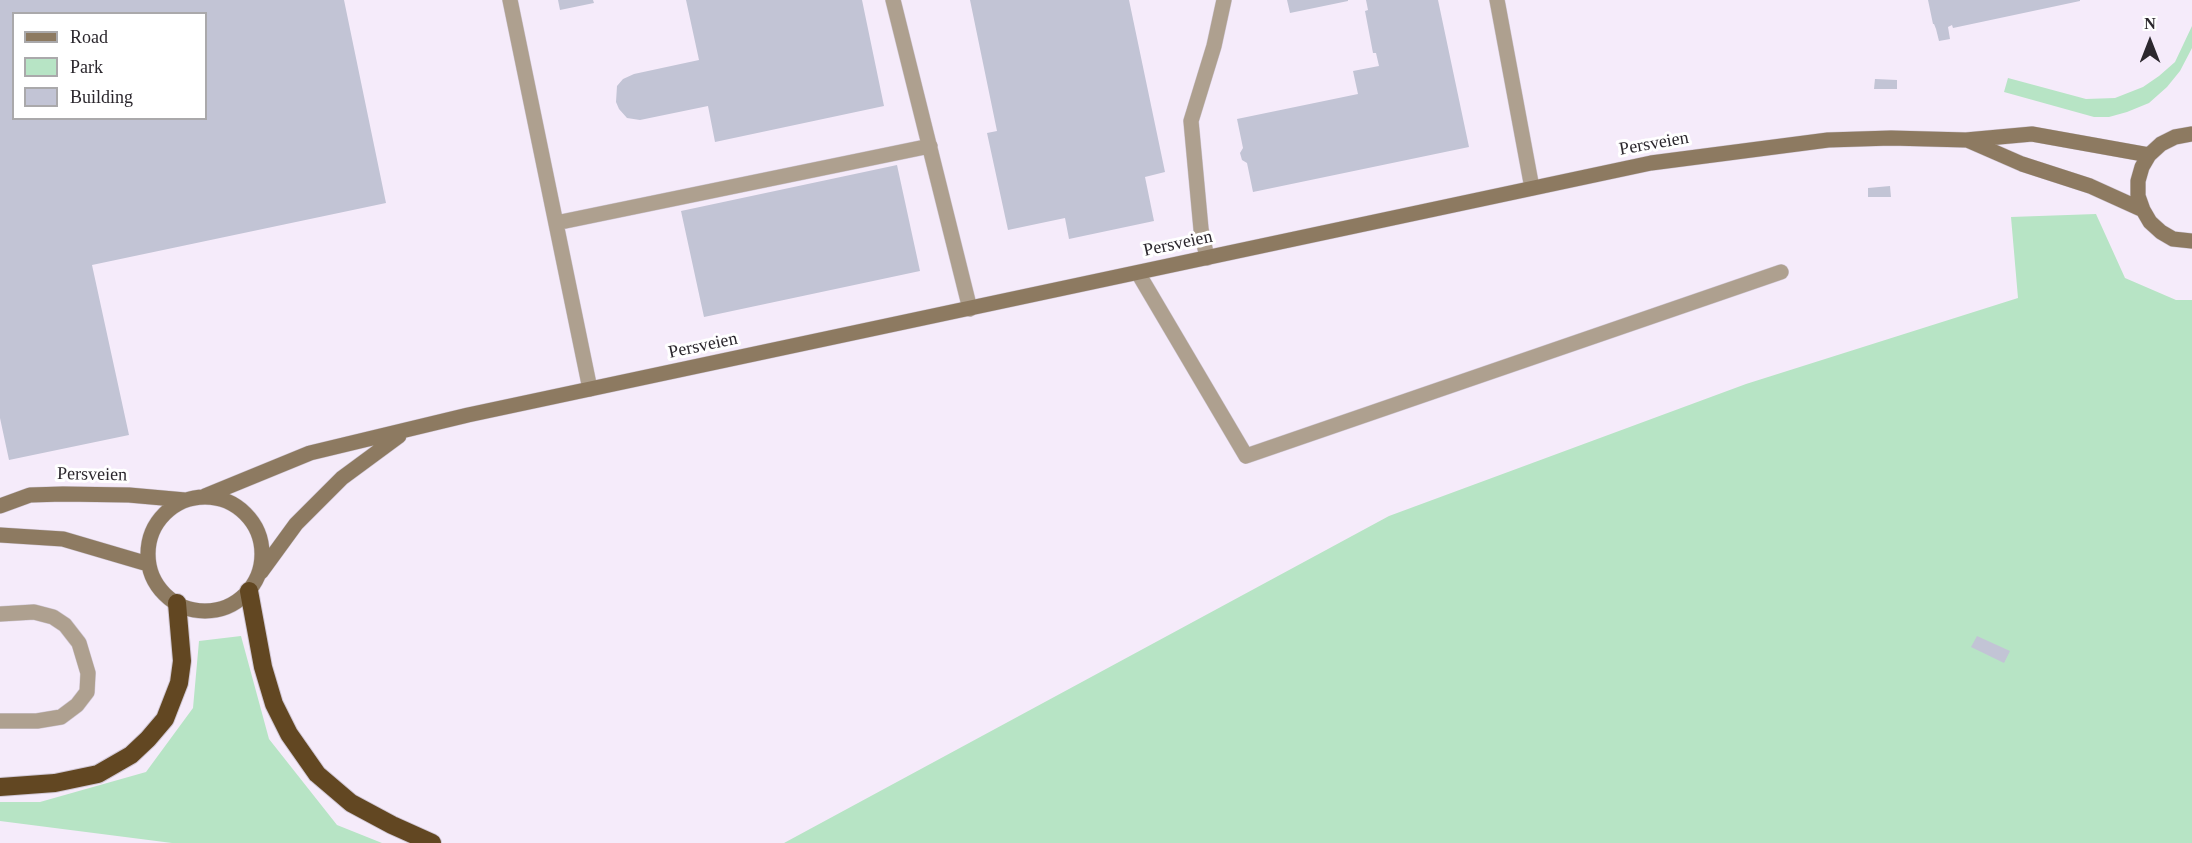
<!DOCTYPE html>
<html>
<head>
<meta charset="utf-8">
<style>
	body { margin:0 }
	#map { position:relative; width:2192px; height:843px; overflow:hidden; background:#f5ebfa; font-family:"Times New Roman",serif }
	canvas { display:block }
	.legend { position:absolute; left:12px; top:12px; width:195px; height:108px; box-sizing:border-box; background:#fff; border:2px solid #aaa9ab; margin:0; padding:8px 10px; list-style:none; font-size:18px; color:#2b272d }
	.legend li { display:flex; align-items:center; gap:12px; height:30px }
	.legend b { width:30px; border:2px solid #aaa9ab }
	.north { position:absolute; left:2120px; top:12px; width:60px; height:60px; -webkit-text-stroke:4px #fff; paint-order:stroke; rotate:0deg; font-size:16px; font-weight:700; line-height:24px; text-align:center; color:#2b272d }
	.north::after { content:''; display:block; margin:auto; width:21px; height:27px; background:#2b272d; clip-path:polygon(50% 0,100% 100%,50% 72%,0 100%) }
</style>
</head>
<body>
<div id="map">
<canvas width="2192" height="843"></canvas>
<ul class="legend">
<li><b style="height:8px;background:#8d7a61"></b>Road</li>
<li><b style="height:16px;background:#b7e4c5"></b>Park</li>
<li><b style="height:16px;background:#c2c4d5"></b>Building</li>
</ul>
<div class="north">N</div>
</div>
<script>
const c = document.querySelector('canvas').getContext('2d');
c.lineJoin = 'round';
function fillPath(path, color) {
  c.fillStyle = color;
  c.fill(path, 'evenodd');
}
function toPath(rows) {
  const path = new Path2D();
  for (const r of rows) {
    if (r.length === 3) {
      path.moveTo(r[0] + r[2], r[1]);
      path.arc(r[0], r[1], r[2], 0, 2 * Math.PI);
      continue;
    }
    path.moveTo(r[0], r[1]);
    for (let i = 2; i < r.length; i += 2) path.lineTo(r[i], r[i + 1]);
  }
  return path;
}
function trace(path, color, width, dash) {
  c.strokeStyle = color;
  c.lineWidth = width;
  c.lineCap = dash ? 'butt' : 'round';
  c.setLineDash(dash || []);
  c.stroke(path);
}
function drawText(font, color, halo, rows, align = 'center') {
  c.font = font + ' "Times New Roman",serif';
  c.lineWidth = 6;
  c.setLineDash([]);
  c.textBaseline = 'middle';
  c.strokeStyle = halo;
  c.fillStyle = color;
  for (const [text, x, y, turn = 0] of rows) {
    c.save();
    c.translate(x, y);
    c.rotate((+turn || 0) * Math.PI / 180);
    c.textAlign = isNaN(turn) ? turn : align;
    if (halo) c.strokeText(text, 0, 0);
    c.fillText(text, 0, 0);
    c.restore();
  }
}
const green = toPath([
	[2192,26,2192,48,2180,71,2167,87,2149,103,2127,112,2109,117,2094,117,2004,92,2008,78,2086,99,2115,98,2143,87,2159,76,2175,62],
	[2096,214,2125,278,2176,300,2192,300,2192,843,784,843,1389,516,1746,384,2018,298,2011,217],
	[241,636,269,739,337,825,382,843,172,843,0,821,0,802,40,802,146,772,193,708,199,641]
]);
const building = toPath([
	[0,0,344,0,386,203,92,265,129,435,9,460,0,418],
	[14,14,206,14,206,118,14,118],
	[558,0,593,0,594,3,560,10],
	[686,0,862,0,884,106,715,142,708,106,640,120,627,118,619,109,616,102,617,86,623,79,634,74,699,60],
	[970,0,1129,0,1165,172,1145,177,1154,221,1069,239,1065,218,1008,230,987,133,997,131],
	[1287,0,1348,0,1348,1,1290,13],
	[1366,0,1438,0,1469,147,1253,192,1247,163,1242,160,1240,153,1243,148,1237,119,1358,94,1353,71,1379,66,1376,53,1373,53,1365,11,1368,10],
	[1928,0,2080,0,2080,1,1953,28,1952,25,1948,27,1950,39,1939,41,1936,29,1934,24,1933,24],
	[1875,79,1897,80,1897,89,1874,89],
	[897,165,920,271,704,317,681,211],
	[1890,186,1891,197,1868,197,1868,188],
	[1977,636,2010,651,2004,663,1971,647]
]);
const lane = toPath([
	[510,0,590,389],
	[893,0,970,309],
	[1497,0,1532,188],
	[556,223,930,146],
	[1207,258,1201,229,1191,121,1214,46,1224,0],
	[1138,273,1246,456,1781,272],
	[0,614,34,612,53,617,65,625,79,643,88,673,87,692,77,705,61,717,37,721,0,721]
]);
const secondary = toPath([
	[2192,134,2175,137,2161,144,2149,155,2142,167,2138,181,2138,196,2143,210,2150,222,2161,232,2173,239,2192,241],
	[1967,140,2022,164,2090,186,2143,210],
	[205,496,310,453,468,415,1651,163,1828,140,1891,138,1966,140,2032,134,2149,155],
	[205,554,57],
	[0,506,30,495,63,494,129,495,185,500],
	[0,535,63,539,148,564],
	[261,572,296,524,342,478,399,436]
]);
const highway = toPath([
	[249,591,263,667,274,704,289,734,317,774,351,803,392,825,432,843],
	[0,787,55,783,98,774,131,755,148,739,165,719,179,683,182,661,177,603]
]);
const streetNames = [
	["Persveien",1654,144,-10],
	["Persveien",1178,244,-12],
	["Persveien",703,346,-12],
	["Persveien",92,475,1]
];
fillPath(green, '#b7e4c5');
fillPath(building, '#c2c4d5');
trace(lane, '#d1c8d5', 16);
trace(secondary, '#d1c8d5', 16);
trace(highway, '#d1c8d5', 20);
trace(lane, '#aea08f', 15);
trace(secondary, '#8d7a61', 15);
trace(highway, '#624722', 18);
drawText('18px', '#2b272d', '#fff', streetNames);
</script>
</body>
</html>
